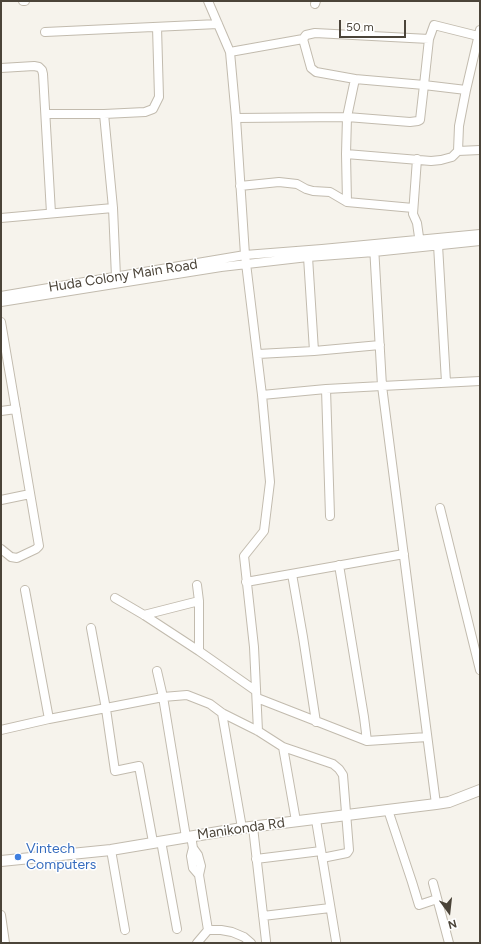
<!DOCTYPE html>
<html>
<head>
<meta charset="utf-8">
<style>
	body { margin:0 }
	#map { position:relative; width:481px; height:944px; overflow:hidden; background:#f6f3ec; font-family:Figtree,sans-serif }
	canvas { display:block }
	.frame { position:absolute; inset:0; border:2px solid #4b4439; pointer-events:none }
	.north { position:absolute; left:429px; top:892px; width:40px; height:40px; -webkit-text-stroke:3px #fff; paint-order:stroke; rotate:165deg; font-size:11px; font-weight:700; line-height:16px; text-align:center; color:#4b4439 }
	.north::after { content:''; display:block; margin:auto; width:14px; height:18px; background:#4b4439; clip-path:polygon(50% 0,100% 100%,50% 72%,0 100%) }
	.scale { position:absolute; left:339px; top:20px; width:67px; height:18px; box-sizing:border-box; border:2px solid #4b4439; border-top:0; padding-left:5px; font-size:12px; line-height:14px; white-space:nowrap; color:#4b4439; -webkit-text-stroke:3px #fff; paint-order:stroke }
</style>
</head>
<body>
<div id="map">
<canvas width="481" height="944"></canvas>
<div class="frame"></div>
<div class="north">N</div>
<div class="scale">50 m</div>
</div>
<script>
const c = document.querySelector('canvas').getContext('2d');
c.lineJoin = 'round';
function toPath(rows) {
  const path = new Path2D();
  for (const r of rows) {
    path.moveTo(r[0], r[1]);
    for (let i = 2; i < r.length; i += 2) path.lineTo(r[i], r[i + 1]);
  }
  return path;
}
function trace(path, color, width, dash) {
  c.strokeStyle = color;
  c.lineWidth = width;
  c.lineCap = dash ? 'butt' : 'round';
  c.setLineDash(dash || []);
  c.stroke(path);
}
function drawText(font, color, halo, rows, align = 'center') {
  c.font = font + ' Figtree,sans-serif';
  c.lineWidth = 3;
  c.setLineDash([]);
  c.textBaseline = 'middle';
  c.strokeStyle = halo;
  c.fillStyle = color;
  for (const [text, x, y, turn = 0] of rows) {
    c.save();
    c.translate(x, y);
    c.rotate((+turn || 0) * Math.PI / 180);
    c.textAlign = isNaN(turn) ? turn : align;
    if (halo) c.strokeText(text, 0, 0);
    c.fillText(text, 0, 0);
    c.restore();
  }
}
const minor = toPath([
	[23,1,25,1],
	[208,1,230,52,236,118,245,255,262,395,270,482,264,531,244,556,254,647,258,731],
	[315,4,316,1],
	[480,30,466,90,459,126,458,151,480,150],
	[45,32,218,24],
	[303,39,311,68,316,72,355,79,424,85,466,90],
	[230,52,303,39,306,35,315,33,429,39],
	[1,68,34,66,39,67,42,70,43,74,51,213],
	[355,79,347,117,346,154,431,161,441,160,452,157,458,151],
	[46,114,104,114,145,112,153,109,159,97,157,27],
	[104,114,113,208,116,277],
	[236,118,347,117,410,122,418,121,420,120,424,85,429,39,434,25,478,36],
	[346,154,347,202],
	[417,159,413,214,417,223,420,244],
	[240,186,279,182,297,184,306,189,313,191,330,192,347,202,413,208],
	[1,218,113,208],
	[438,245,446,382],
	[374,246,382,386,480,381],
	[308,257,314,351],
	[1,296,245,255,322,249,480,234],
	[1,302,221,267,308,257,374,252,480,241],
	[1,322,39,546,36,549,17,558,11,557,1,549],
	[258,354,314,351,380,345],
	[326,389,330,516],
	[262,395,326,389,382,386,436,804],
	[1,411,16,409],
	[1,500,30,494],
	[440,508,480,670],
	[339,565,364,717,367,741],
	[292,574,303,637,316,722],
	[246,582,404,554],
	[197,585,199,601,199,651,256,691],
	[115,598,144,615,199,651],
	[144,615,199,601],
	[91,628,106,709,115,771,139,766,153,842],
	[157,671,163,697,186,837],
	[257,698,367,741,427,737],
	[222,713,242,828],
	[49,719,163,697,187,695,210,704,222,713,258,731,283,747,333,764,339,769,343,775,349,850,347,853,322,858],
	[1,730,49,719,25,590],
	[283,747,296,821],
	[388,810,412,882,419,905,437,899],
	[316,820,336,941],
	[253,827,266,941],
	[191,836,193,848,191,856,193,868,199,875],
	[161,841,177,929],
	[193,848,198,855,201,866,199,875,208,930],
	[111,850,125,930],
	[256,859,321,851],
	[433,883,449,943],
	[1,915,5,943],
	[263,916,330,908],
	[208,930,221,930,232,932,244,937,251,943],
	[197,943,208,930]
]);
const tertiary = toPath([
	[1,861,111,850,242,828,436,804,449,802,480,790]
]);
const markers = [
	[18,857,4,"#3f7fe0"]
];
const streetNames = [
	["Huda Colony Main Road",123,276,-9],
	["Manikonda Rd",241,829,-8]
];
const shopNames = [
	["Vintech",26,849],
	["Computers",26,865]
];
trace(minor, '#c2bbae', 10);
trace(tertiary, '#c2bbae', 12);
trace(minor, '#fff', 8);
trace(tertiary, '#fff', 10);
for (const [x, y, r, color] of markers) {
  const dot = new Path2D();
  dot.arc(x, y, r, 0, 2 * Math.PI);
  c.fillStyle = color;
  c.fill(dot);
  trace(dot, '#fff', 1.5);
}
drawText('14px', '#4b4439', '#fff', streetNames);
drawText('14px', '#366cbe', '#fff', shopNames, 'left');
</script>
</body>
</html>
